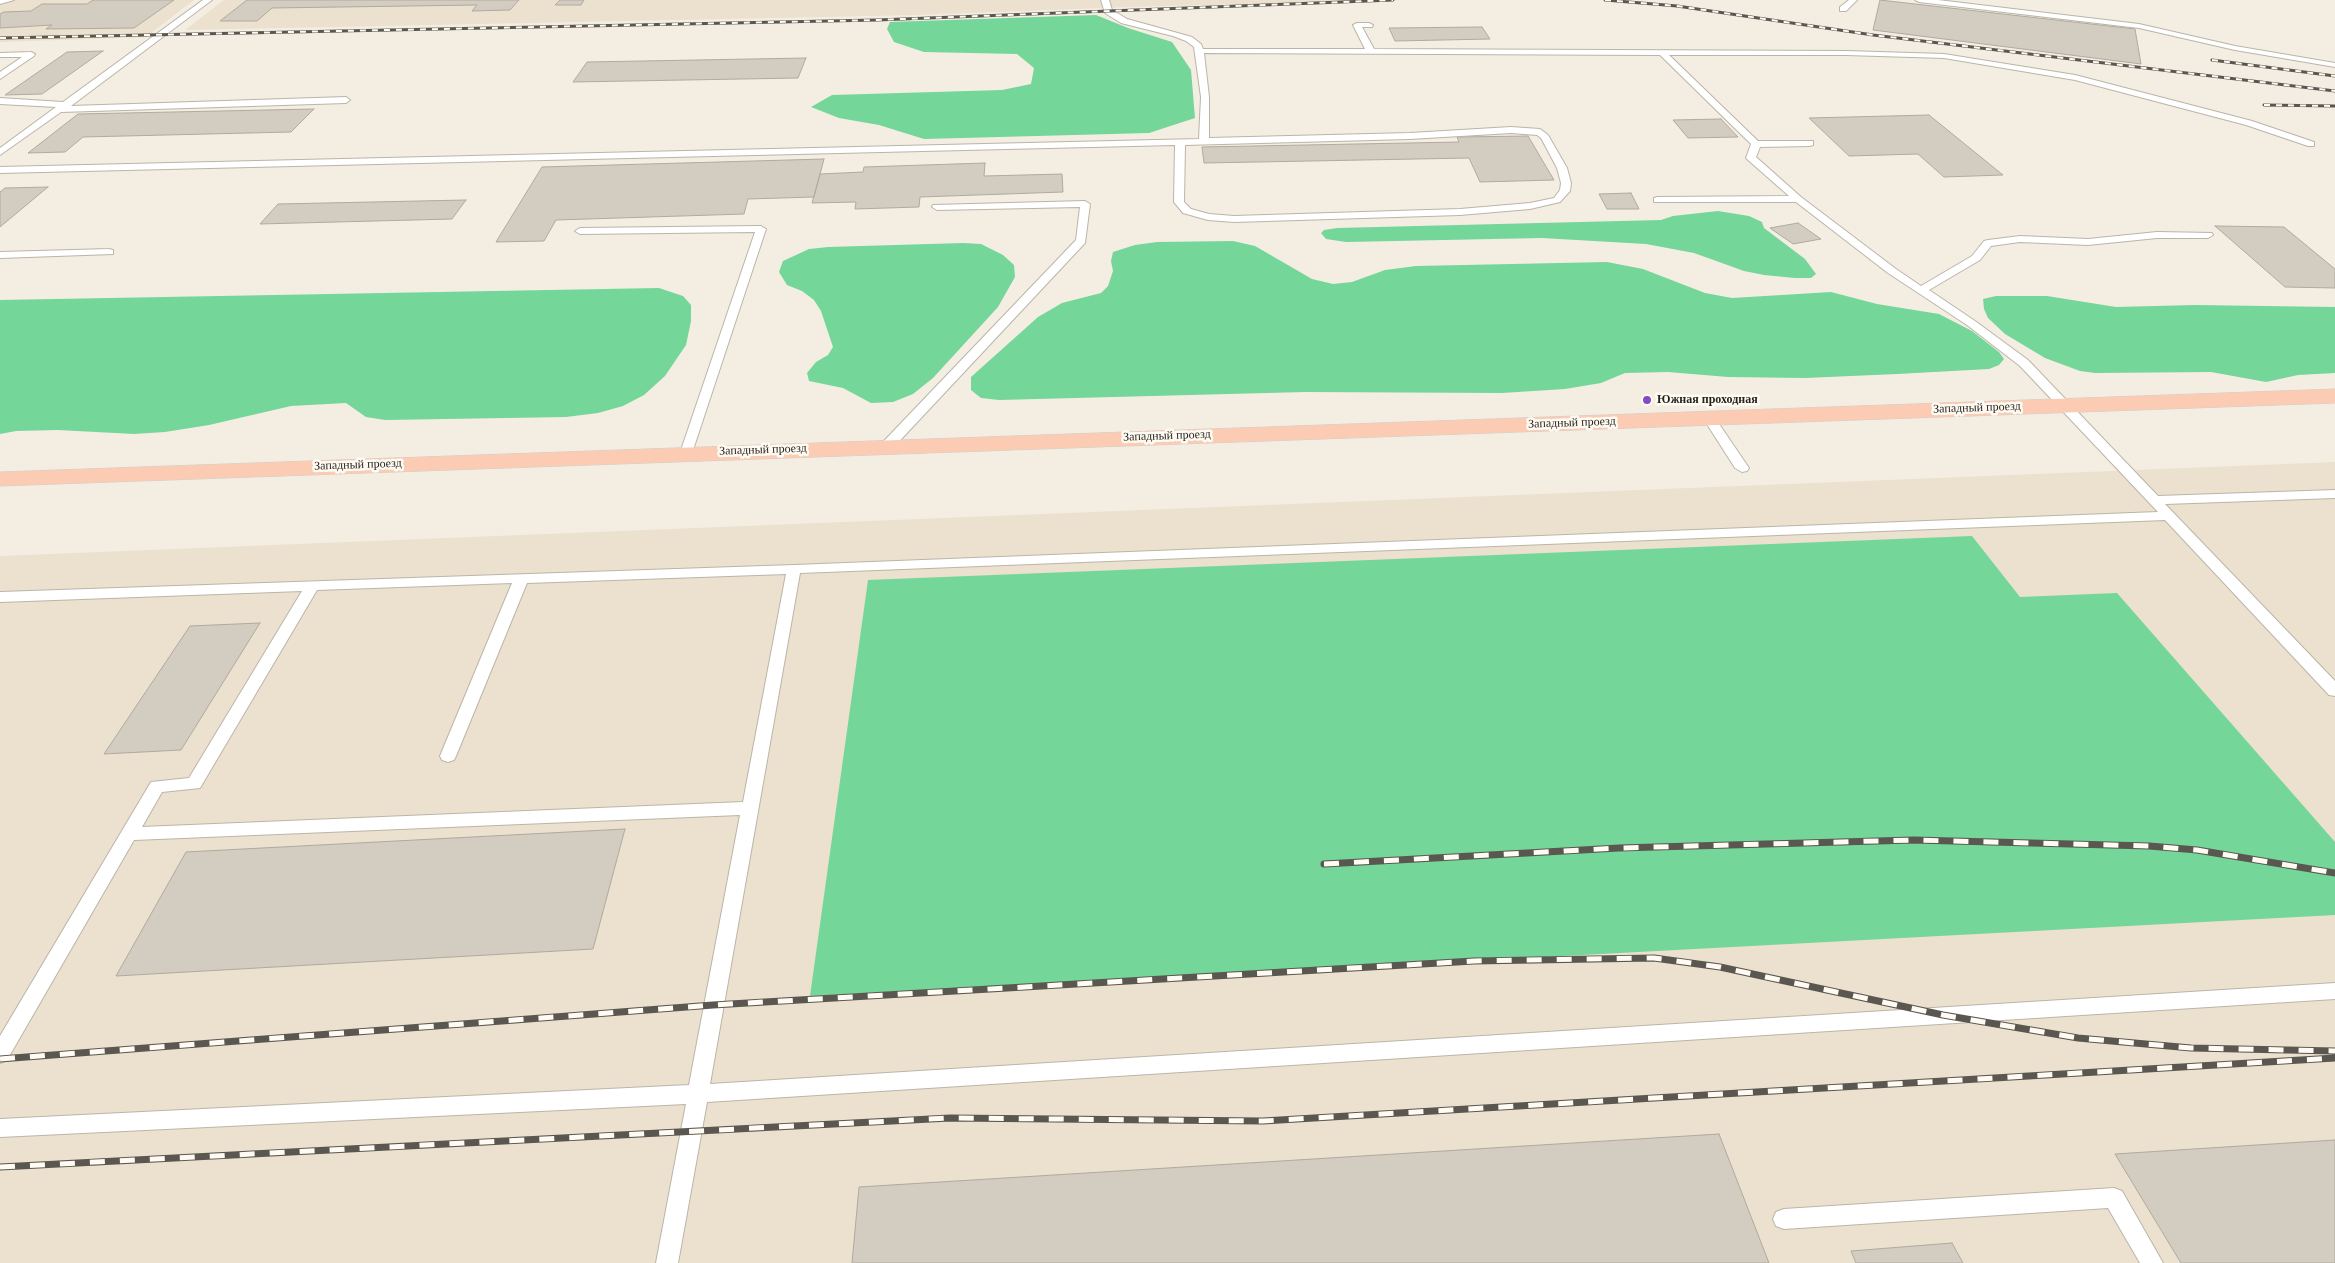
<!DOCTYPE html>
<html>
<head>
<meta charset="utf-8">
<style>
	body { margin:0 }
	canvas { display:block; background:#f4ede1 }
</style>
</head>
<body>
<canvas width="2335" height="1263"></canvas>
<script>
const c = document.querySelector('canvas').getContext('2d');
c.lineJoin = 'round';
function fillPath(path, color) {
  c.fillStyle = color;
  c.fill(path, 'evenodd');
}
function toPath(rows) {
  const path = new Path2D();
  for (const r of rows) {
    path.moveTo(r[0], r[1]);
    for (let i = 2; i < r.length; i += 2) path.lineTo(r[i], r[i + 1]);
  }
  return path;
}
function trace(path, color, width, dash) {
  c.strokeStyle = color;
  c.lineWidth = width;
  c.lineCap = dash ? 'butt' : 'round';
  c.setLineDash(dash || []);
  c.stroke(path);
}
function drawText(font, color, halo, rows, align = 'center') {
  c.font = font + ' "Times New Roman",serif';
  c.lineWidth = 5;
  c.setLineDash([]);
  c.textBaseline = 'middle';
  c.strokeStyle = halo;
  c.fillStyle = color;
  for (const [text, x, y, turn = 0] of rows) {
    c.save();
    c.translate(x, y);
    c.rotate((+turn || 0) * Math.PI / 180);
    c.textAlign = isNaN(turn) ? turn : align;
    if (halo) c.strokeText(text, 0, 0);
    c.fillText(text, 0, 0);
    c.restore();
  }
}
const built = toPath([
	[0,0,194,0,146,37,0,42],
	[224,0,1392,0,1130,7,920,15,185,30],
	[2335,462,2335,1263,0,1263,0,556]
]);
const forest = toPath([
	[1096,15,1128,28,1172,42,1191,70,1195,118,1149,133,924,139,879,125,839,118,811,107,832,95,1002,90,1031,84,1034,68,1017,54,924,52,894,42,887,29,890,22],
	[1718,211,1749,216,1762,222,1764,228,1805,259,1816,274,1811,278,1795,278,1764,275,1744,271,1694,253,1646,244,1542,238,1346,242,1326,239,1321,233,1324,230,1337,228,1661,220,1673,216],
	[1233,241,1255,246,1312,279,1333,284,1352,282,1385,270,1416,266,1607,262,1643,269,1705,293,1732,298,1831,292,1877,304,1939,314,1972,331,1999,352,2004,359,1999,365,1989,369,1897,374,1805,378,1728,377,1668,372,1625,373,1601,383,1565,389,1502,393,1305,392,999,400,981,398,971,390,971,377,1038,317,1062,303,1101,293,1108,286,1113,271,1111,261,1113,252,1135,245,1157,242],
	[963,243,981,244,1003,255,1014,265,1015,277,998,307,933,378,913,394,893,402,871,403,843,388,809,381,807,373,816,362,828,355,833,347,821,311,814,300,802,291,787,285,779,272,783,261,809,249,828,247],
	[659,288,683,296,691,305,691,321,686,345,665,376,644,395,623,406,598,413,566,417,385,420,366,417,346,403,291,406,209,425,165,432,134,434,58,430,16,431,0,434,0,300],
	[1996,296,2047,296,2116,307,2195,305,2335,307,2335,373,2298,375,2266,382,2211,372,2095,373,2080,371,2045,358,2005,334,1988,318,1984,309,1983,299],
	[1972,536,2020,597,2117,593,2335,842,2335,915,810,996,868,580]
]);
const building = toPath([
	[93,0,174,0,134,28,46,29,52,25,0,28,0,14,4,12,31,11,42,4,87,4,93,0],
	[247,0,519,0,510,10,472,11,477,5,272,8,257,21,220,21,247,0],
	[560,0,584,0,581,5,555,5,560,0],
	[1880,0,2135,29,2141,64,1873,30,1880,0],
	[1482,27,1490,39,1395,41,1389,28,1482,27],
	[103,51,42,94,5,95,67,52,103,51],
	[806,58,798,78,573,82,587,62,806,58],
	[314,109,291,132,83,137,65,152,28,153,78,114,314,109],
	[1929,115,2003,175,1944,177,1918,154,1849,156,1809,118,1929,115],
	[1721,119,1738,137,1688,138,1673,120,1721,119],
	[1528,136,1554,180,1480,182,1469,158,1204,163,1202,147,1459,142,1457,137,1528,136],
	[824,159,814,197,748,199,744,214,556,220,544,241,496,242,542,167,824,159],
	[985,163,984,176,1062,174,1063,192,920,197,919,207,855,209,856,202,812,203,820,174,863,172,864,167,985,163],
	[48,187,0,227,0,192,5,188,48,187],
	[1631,193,1639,209,1607,209,1599,194,1631,193],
	[466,200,452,219,260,224,278,204,466,200],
	[1798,223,1821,239,1793,244,1770,228,1798,223],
	[2215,226,2284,227,2335,269,2335,288,2285,287,2215,226],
	[260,623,181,750,104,754,190,626,260,623],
	[625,829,593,949,116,976,186,852,625,829],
	[1719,1134,1769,1263,852,1263,859,1187,1719,1134],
	[2335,1140,2335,1263,2181,1263,2115,1154,2335,1140],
	[1952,1243,1963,1263,1856,1263,1851,1251,1952,1243]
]);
const lane = toPath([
	[0,0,14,0,0,4,0,0],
	[203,0,212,0,71,106,346,97,350,100,346,103,61,112,0,155,0,148,56,107,0,104,0,98,63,102,203,0],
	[1101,0,1109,0,1112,10,1127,19,1192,37,1201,44,1203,49,1365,49,1353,25,1357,23,1369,23,1373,25,1372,27,1362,27,1374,49,1846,51,1944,54,2075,75,2252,121,2314,142,2314,146,2308,146,2246,125,2075,80,1944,58,1846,55,1669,55,1758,141,1813,141,1813,145,1810,146,1760,147,1756,157,1801,197,1896,269,1921,286,1972,256,1984,241,1988,240,2020,236,2088,239,2157,232,2212,233,2213,235,2208,238,2157,238,2088,245,2020,242,1991,246,1980,260,1929,290,1975,321,2028,360,2158,496,2335,490,2335,498,2165,504,2335,681,2335,696,2329,695,2165,520,800,573,710,1084,2335,983,2335,999,707,1102,678,1263,656,1263,686,1104,0,1137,0,1119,689,1085,740,815,134,840,7,1060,0,1063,0,1036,151,782,189,778,302,591,0,602,0,592,794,565,2158,512,2020,366,1967,325,1888,273,1796,202,1654,202,1654,198,1657,197,1789,196,1748,160,1746,158,1751,144,1660,55,1204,53,1209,97,1209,138,1410,133,1511,127,1540,129,1548,135,1567,168,1571,183,1570,191,1560,202,1530,209,1460,215,1234,222,1208,220,1183,213,1174,202,1175,145,0,173,0,167,1199,139,1201,97,1194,47,1186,41,1173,36,1121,23,1105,13,1101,0],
	[1511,133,1537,135,1541,138,1557,168,1561,183,1560,190,1554,198,1530,203,1460,209,1234,216,1209,214,1191,209,1184,202,1185,145,1410,139,1511,133],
	[786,574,743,802,142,827,162,792,200,788,317,590,512,583,440,756,442,760,448,762,454,760,456,756,527,583,786,574],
	[1849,0,1857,0,1846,11,1840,11,1840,7,1849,0],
	[1915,0,1938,0,2139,24,2235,46,2335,63,2335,67,2235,50,2139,28,1919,2,1915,0],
	[31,52,35,54,34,56,0,79,0,72,22,57,0,57,0,53,31,52],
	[1085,201,1090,204,1085,243,892,449,882,449,881,446,882,443,1076,240,1080,207,937,210,932,207,933,205,1085,201],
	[761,226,766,229,692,453,691,456,681,456,680,453,755,232,580,234,575,231,580,228,761,226],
	[109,249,113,250,113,254,0,258,0,252,109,249],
	[1709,414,1713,415,1749,468,1747,471,1742,472,1735,468,1703,418,1709,414],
	[2114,1188,2122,1191,2163,1263,2140,1263,2108,1208,1784,1229,1776,1226,1773,1219,1776,1212,1784,1209,2114,1188]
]);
const primary = toPath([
	[2335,389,2335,403,0,486,0,472,2335,389]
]);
const railFar1 = toPath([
	[1605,0,1677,6,1873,35,2335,91],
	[0,38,877,20,1393,0],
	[2212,60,2335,76],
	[2264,105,2335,106]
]);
const rail = toPath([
	[1324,864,1619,848,1914,840,2149,846,2197,850,2335,873],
	[0,1059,713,1005,1474,961,1654,958,1720,967,1943,1015,2078,1038,2191,1048,2335,1051],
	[0,1167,950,1118,1263,1121,2335,1058]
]);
const markers = [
	[1647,400,5,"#844cc3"]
];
const poiNames = [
	["Южная проходная",1657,400]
];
const streetNames = [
	["Западный проезд",1977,408,-2],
	["Западный проезд",1572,423,-2],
	["Западный проезд",1167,436,-2],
	["Западный проезд",763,450,-2],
	["Западный проезд",358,465,-2]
];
fillPath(built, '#ebe1ce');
fillPath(forest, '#75d69a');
fillPath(building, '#d3ccc0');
trace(building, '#b0aa9f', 1);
trace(lane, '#bbb5a9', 2);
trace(primary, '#cfcfce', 1);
fillPath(lane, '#fff');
fillPath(primary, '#fbcbb3');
trace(railFar1, '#5a5650', 3);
trace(rail, '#5a5650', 7);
trace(railFar1, '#fffbf3', 2, [6]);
trace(rail, '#fffbf3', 5, [15]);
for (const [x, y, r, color] of markers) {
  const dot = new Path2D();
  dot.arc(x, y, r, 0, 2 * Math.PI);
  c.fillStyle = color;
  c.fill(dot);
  trace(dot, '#fffbf3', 2);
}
drawText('bold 12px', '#26231f', '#fffbf3', poiNames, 'left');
drawText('12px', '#26231f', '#fffbf3', streetNames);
</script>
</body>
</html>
